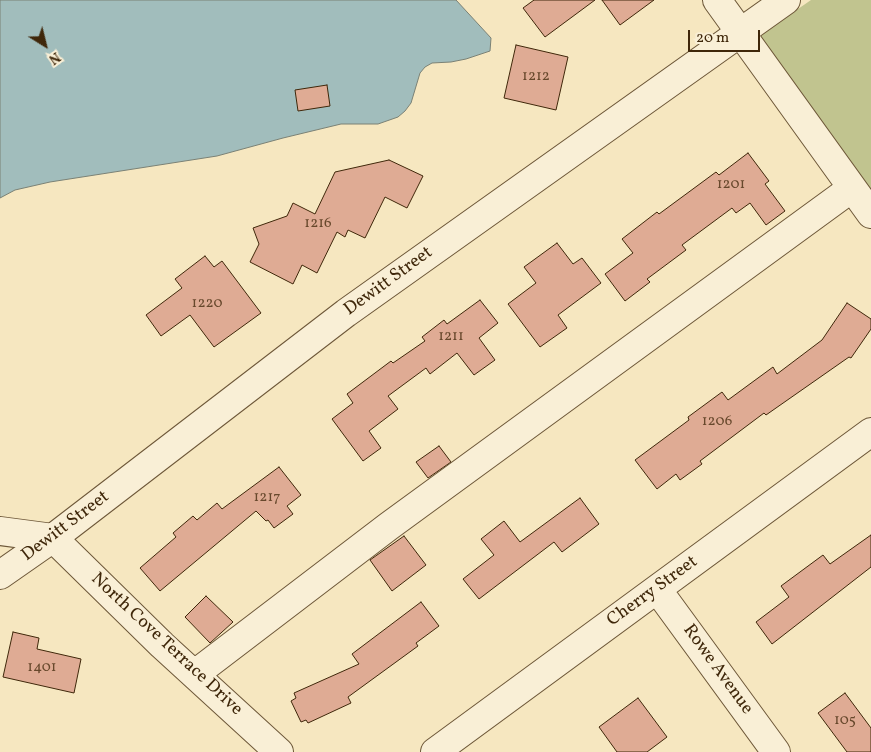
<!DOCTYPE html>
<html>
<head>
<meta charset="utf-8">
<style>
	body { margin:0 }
	#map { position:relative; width:871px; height:752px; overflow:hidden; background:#f6e7c0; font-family:Vollkorn,serif }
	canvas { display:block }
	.north { position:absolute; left:20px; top:20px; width:50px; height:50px; -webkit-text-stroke:4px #f9efd6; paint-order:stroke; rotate:144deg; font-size:14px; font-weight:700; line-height:20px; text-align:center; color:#3f270a }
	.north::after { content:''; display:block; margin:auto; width:18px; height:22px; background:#3f270a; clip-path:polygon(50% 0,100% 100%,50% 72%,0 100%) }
	.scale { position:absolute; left:688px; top:30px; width:72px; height:22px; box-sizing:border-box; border:2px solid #3f270a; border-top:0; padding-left:6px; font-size:15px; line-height:18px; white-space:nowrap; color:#3f270a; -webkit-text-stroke:4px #f9efd6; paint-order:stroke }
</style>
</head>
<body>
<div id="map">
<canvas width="871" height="752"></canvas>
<div class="north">N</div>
<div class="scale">20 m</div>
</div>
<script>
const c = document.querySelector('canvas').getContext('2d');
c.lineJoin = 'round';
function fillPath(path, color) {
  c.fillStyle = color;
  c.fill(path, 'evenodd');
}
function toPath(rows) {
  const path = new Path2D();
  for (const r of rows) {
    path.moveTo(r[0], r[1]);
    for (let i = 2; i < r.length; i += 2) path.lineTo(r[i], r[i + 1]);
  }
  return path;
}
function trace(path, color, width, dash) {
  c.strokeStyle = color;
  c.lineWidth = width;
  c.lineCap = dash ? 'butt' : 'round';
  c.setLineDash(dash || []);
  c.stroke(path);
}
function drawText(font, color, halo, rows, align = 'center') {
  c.font = font + ' Vollkorn,serif';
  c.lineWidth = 4.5;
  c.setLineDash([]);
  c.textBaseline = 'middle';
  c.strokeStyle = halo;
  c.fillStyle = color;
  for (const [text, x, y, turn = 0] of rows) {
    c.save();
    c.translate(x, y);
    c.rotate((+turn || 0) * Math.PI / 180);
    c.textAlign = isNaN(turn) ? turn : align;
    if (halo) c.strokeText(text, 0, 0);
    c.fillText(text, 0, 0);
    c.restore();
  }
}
const green = toPath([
	[811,0,871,0,871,193,759,36]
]);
const water = toPath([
	[0,0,456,0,491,38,490,51,466,59,451,62,432,63,425,67,420,73,411,103,405,111,398,117,378,124,341,124,283,138,217,156,50,182,15,190,0,198,0,0]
]);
const building = toPath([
	[534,0,595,0,545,37,523,8,534,0],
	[602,0,654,0,620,25,602,0],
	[516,45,568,57,556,110,504,98,516,45],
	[327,85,330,106,298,111,295,90,327,85],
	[748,153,769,181,765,184,785,211,766,225,750,203,736,213,732,208,682,245,686,250,647,279,650,282,625,301,605,274,633,253,622,239,657,212,659,214,716,172,719,175,748,153],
	[389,160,423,176,407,208,385,197,365,238,348,230,345,237,337,232,317,273,302,265,293,284,250,262,259,244,253,228,287,216,293,203,315,214,335,172,389,160],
	[557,243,573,264,582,258,601,283,558,315,567,328,540,347,508,304,536,283,524,267,557,243],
	[205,256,214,267,222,261,261,313,214,347,190,315,161,336,146,315,182,288,175,279,205,256],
	[480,300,498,323,479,338,495,360,474,375,457,353,430,374,426,368,388,396,398,409,369,431,381,448,363,461,332,419,353,403,347,394,391,361,393,363,425,341,422,337,444,320,447,324,480,300],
	[847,303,871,319,871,329,851,358,849,357,766,415,764,413,700,461,702,464,680,480,676,474,657,489,635,460,689,420,688,417,722,392,728,400,773,367,777,374,822,340,847,303],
	[439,446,451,462,428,478,416,462,439,446],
	[279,467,301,495,287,506,293,514,274,528,268,520,266,521,256,511,160,591,140,568,176,537,173,533,193,516,197,520,217,503,222,509,279,467],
	[580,498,599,524,562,552,554,542,479,599,463,579,494,555,481,539,504,521,520,542,580,498],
	[871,535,871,567,772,644,756,622,789,597,781,586,823,555,830,564,871,535],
	[404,536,426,565,392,591,370,560,404,536],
	[206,596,233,622,210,643,185,617,206,596],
	[421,602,439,626,416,643,418,646,348,697,351,703,308,723,306,720,301,722,291,701,296,698,294,693,359,664,352,654,421,602],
	[13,632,39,638,37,649,81,659,74,693,3,677,13,632],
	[845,693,871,728,871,752,847,752,818,713,845,693],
	[638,698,667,737,647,752,617,752,599,727,638,698]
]);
const minor = toPath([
	[717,0,871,214],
	[0,531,53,538,162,645,279,752],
	[0,575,53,538,346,313,786,0],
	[657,589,776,752],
	[195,674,389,526,852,188],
	[435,752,871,432]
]);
const numberNames = [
	["1212",536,77],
	["1201",731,185],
	["1216",318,224],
	["1220",207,304],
	["1211",451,337],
	["1206",717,422],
	["1217",267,498],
	["1401",42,668],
	["105",845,721]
];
const streetNames = [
	["Dewitt Street",389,282,-36],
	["Dewitt Street",66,527,-37],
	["Cherry Street",653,592,-36],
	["North Cove Terrace Drive",166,645,43],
	["Rowe Avenue",717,670,54]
];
fillPath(green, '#c1c48f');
fillPath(water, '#a1bdbc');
trace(water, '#7a8175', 1);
fillPath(building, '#dfab94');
trace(building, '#3f270a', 1);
trace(minor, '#6d5738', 30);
trace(minor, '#f9efd6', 28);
drawText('15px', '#67482c', null, numberNames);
drawText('18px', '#3f270a', '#f9efd6', streetNames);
</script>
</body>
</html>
